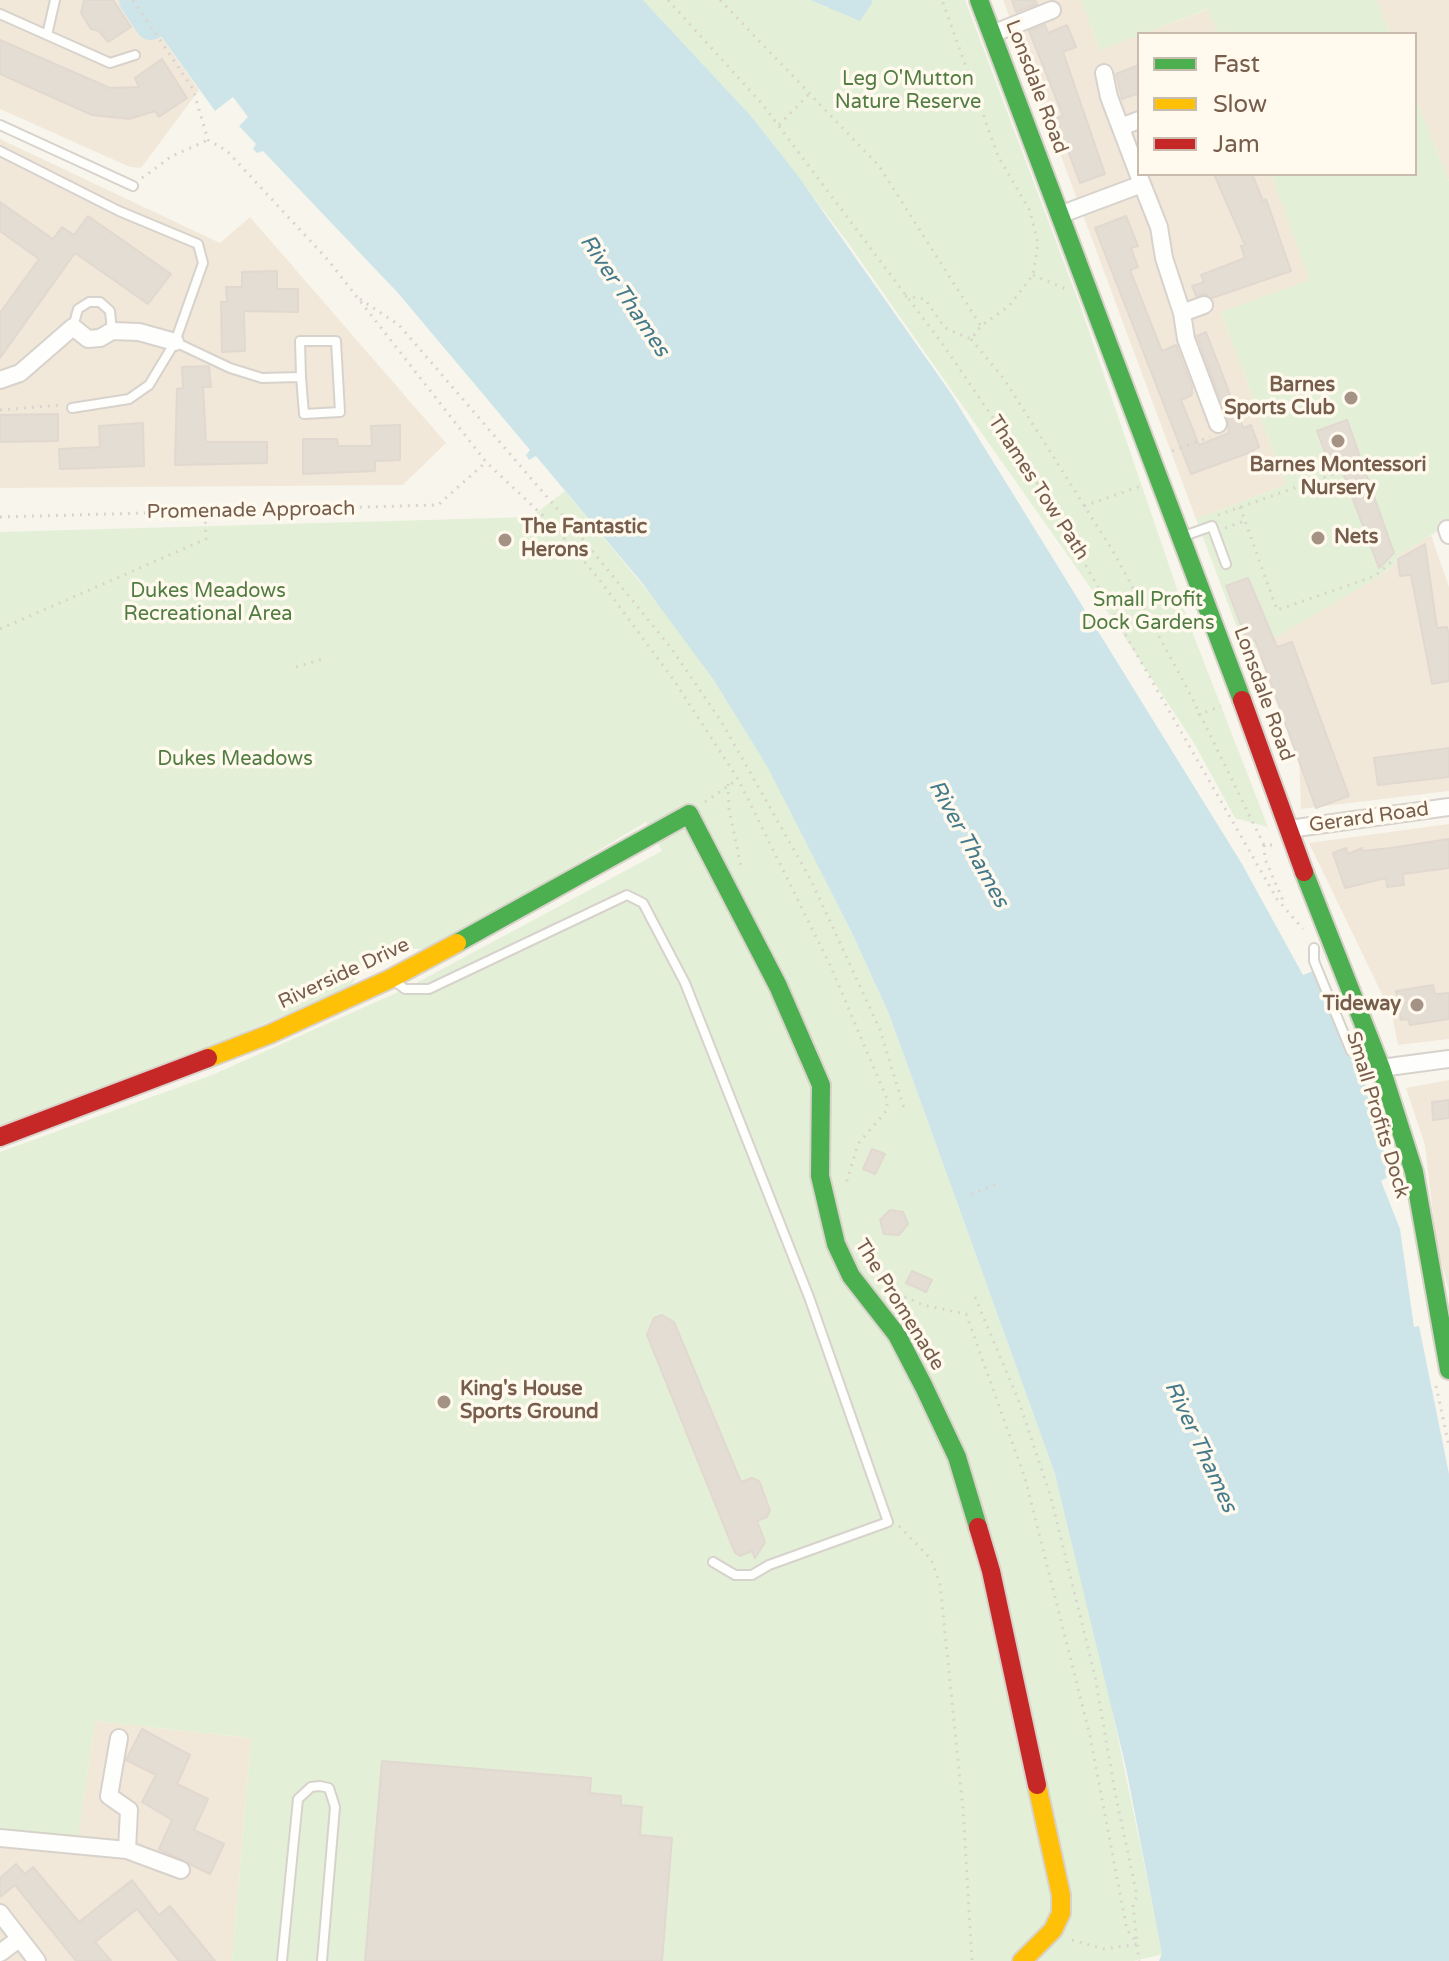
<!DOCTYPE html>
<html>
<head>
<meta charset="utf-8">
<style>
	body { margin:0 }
	#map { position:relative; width:1449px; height:1961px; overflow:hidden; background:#f8f5ed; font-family:"Varela Round",sans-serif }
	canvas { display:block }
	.legend { position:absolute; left:1137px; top:32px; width:280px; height:144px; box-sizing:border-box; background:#fff9ee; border:2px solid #c9bbad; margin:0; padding:10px 14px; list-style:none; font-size:24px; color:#775d4b }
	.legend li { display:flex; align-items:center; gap:16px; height:40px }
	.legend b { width:40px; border:2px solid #c9bbad }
</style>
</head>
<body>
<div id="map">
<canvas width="1449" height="1961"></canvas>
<ul class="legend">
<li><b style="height:10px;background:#4caf50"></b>Fast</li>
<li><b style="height:10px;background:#ffc107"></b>Slow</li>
<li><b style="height:10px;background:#c62828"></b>Jam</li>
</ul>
</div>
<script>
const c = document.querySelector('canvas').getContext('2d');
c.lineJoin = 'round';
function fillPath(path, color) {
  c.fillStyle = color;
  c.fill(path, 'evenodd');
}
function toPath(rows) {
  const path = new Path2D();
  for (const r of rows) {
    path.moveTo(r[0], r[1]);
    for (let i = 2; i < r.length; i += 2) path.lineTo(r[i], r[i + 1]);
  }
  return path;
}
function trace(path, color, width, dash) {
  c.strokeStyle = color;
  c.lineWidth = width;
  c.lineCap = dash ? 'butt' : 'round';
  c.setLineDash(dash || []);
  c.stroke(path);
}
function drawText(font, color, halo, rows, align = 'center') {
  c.font = font + ' "Varela Round",sans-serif';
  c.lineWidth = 7;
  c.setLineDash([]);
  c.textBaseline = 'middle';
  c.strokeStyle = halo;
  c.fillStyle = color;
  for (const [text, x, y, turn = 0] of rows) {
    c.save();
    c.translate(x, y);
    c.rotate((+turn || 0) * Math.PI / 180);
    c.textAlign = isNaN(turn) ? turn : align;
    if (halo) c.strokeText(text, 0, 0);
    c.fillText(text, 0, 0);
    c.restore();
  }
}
const residential = toPath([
	[0,0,135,0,199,90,141,168,130,167,0,109],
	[1003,0,1081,0,1100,50,1139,35,1139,174,1271,174,1311,280,1221,312,1286,485,1196,519],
	[1377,0,1449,0,1449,181,1415,97,1415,34,1390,34],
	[1209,9,1218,34,1142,34],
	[0,139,220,243,250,217,446,443,403,485,0,488],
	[1431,535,1449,587,1449,791,1301,809,1299,758,1258,647,1377,578,1392,567,1399,555],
	[1449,824,1449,1039,1398,1045,1392,1015,1309,843],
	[1449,1080,1449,1291,1436,1242,1425,1145,1406,1088],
	[95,1721,251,1738,232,1961,0,1961,0,1829,78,1836]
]);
const green = toPath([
	[643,0,810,0,828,8,872,3,872,0,965,0,1080,305,1188,621,1268,827,1235,818,1194,743,1118,627,846,240,751,116],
	[1081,0,1377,0,1390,34,1218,34,1208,9,1100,50],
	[1415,97,1449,181,1449,524,1399,555,1392,567,1377,578,1247,654,1196,519,1286,485,1221,312,1310,280,1271,174,1415,174],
	[565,491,665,612,713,679,767,765,851,931,889,1014,1055,1474,1095,1628,1163,1954,1134,1961,232,1961,251,1738,95,1721,78,1837,0,1829,0,1152,212,1075,405,989,662,851,646,822,489,916,426,949,380,948,370,952,351,986,190,1056,0,1127,0,532,531,517]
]);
const water = toPath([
	[135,0,643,0,751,116,798,176,950,392,1242,864,1303,975,1313,971,1349,1057,1355,1057,1363,1076,1391,1175,1381,1181,1400,1229,1414,1327,1419,1326,1449,1474,1449,1961,1159,1961,1162,1953,1126,1768,1055,1474,889,1014,851,931,767,766,713,679,643,584,536,456,529,460,526,455,530,450,398,293,263,151,257,153,253,149,256,144,239,126,248,117,233,97,215,111],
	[810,0,872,0,872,3,860,21]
]);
const river = toPath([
	[135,0,151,24,182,0]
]);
const building = toPath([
	[84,0,113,0,131,27,108,42,99,31,91,29,81,13,84,0],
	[1012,0,1035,0,1037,4,1016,12,1012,0],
	[1045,25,1048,33,1067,25,1076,47,1063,52,1105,174,1080,183,1056,118,1063,116,1029,31,1045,25],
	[0,40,110,88,139,87,135,78,162,59,187,98,159,117,155,111,129,119,92,115,0,74,0,40],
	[1139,65,1139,93,1122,99,1116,74,1139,65],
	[1214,174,1252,174,1263,201,1266,199,1291,271,1212,298,1205,294,1196,296,1192,286,1204,282,1201,275,1245,258,1241,246,1245,245,1214,174],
	[0,202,53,239,62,227,74,235,88,216,171,274,148,304,75,253,0,358,0,313,39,259,0,231,0,202],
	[1126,216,1138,246,1131,248,1138,267,1130,270,1162,351,1176,345,1192,387,1192,395,1181,400,1199,445,1229,433,1228,420,1197,336,1206,332,1243,428,1251,425,1259,447,1251,452,1191,474,1095,228,1126,216],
	[277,271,277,289,298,289,298,312,244,311,245,351,222,352,221,302,227,302,226,287,242,287,242,272,277,271],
	[209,366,211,387,203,387,206,442,267,442,267,463,175,465,177,389,183,388,182,367,209,366],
	[58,414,58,441,0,442,0,415,58,414],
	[1347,420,1394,553,1379,568,1338,460,1329,463,1317,431,1347,420],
	[143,423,144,466,60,469,59,449,100,447,99,426,143,423],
	[400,425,400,460,375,461,375,471,303,474,303,439,337,439,338,446,372,446,371,426,400,425],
	[1425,544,1437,628,1447,627,1449,636,1449,681,1432,684,1411,575,1400,576,1398,559,1425,544],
	[1248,578,1277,647,1292,642,1349,796,1316,808,1255,640,1248,644,1226,586,1248,578],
	[1449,748,1449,777,1378,785,1374,758,1449,748],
	[1449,839,1449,868,1403,874,1404,885,1387,887,1386,878,1345,888,1333,853,1346,848,1348,854,1362,848,1362,851,1391,848,1449,839],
	[1433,985,1435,994,1449,993,1449,1019,1410,1025,1408,1019,1401,1020,1396,991,1433,985],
	[1449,1100,1449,1118,1433,1120,1432,1102,1449,1100],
	[872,1149,885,1154,875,1174,863,1169,872,1149],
	[890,1210,903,1212,908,1224,899,1235,884,1234,880,1220,890,1210],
	[912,1271,932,1280,926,1292,906,1283,912,1271],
	[662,1315,674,1322,741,1482,752,1478,759,1481,770,1510,767,1517,757,1521,765,1542,755,1558,752,1551,740,1556,735,1553,647,1335,654,1318,662,1315],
	[142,1729,190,1755,177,1784,208,1799,194,1830,224,1844,210,1874,159,1849,172,1820,142,1802,156,1775,126,1760,142,1729],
	[382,1761,591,1778,590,1793,621,1796,621,1805,642,1807,640,1835,672,1838,662,1961,365,1961,382,1761],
	[16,1864,25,1874,33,1867,79,1922,132,1880,159,1915,170,1906,215,1961,179,1961,137,1909,95,1942,111,1961,76,1961,15,1885,0,1897,0,1878,16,1864]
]);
const path = toPath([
	[133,0,193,89,208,140,227,151,328,260,486,462,555,527,599,579,673,679,738,779,831,967,887,1099,887,1110,858,1144,845,1187],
	[668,0,763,105,944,346,1046,496,1277,899,1303,929],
	[720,0,879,166,981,326],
	[779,125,811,92],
	[142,178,172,156,208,140],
	[1033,275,1066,289],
	[905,296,925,299,945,328,971,339,981,326,1009,306,1033,275,1038,244,1030,211,998,156,942,0],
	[360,299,399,325,572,526,671,648,721,721,811,880,880,1030,904,1108],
	[971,339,1004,379,1113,551,1188,690,1264,845,1273,845],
	[0,410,61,405],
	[1172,451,1210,437],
	[1084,506,1141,486],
	[1240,507,1277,610,1375,576,1391,562],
	[1218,515,1365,463],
	[0,517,438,505,486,462],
	[1225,528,1244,521],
	[0,629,206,539,205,513],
	[296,667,322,659],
	[1198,715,1221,706],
	[728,784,729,809,741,867],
	[705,802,738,779],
	[1264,845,1265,859,1285,905],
	[971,1194,997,1184],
	[890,1290,923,1305,966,1314,1025,1478,1090,1736,1127,1930,1138,1944],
	[975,1297,1018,1399,1050,1494,1095,1676,1115,1792,1137,1896,1133,1906,1139,1961],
	[1436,1386,1449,1446],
	[899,1526,931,1559,940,1584,963,1809,972,1961],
	[1072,1940,1104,1949,1138,1944]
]);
const lane = toPath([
	[0,14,110,63,135,55],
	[47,35,55,0],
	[0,125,133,186],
	[0,151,119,211,198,244,203,263,175,342,149,385,129,399,72,408],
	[73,327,78,309,89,302,100,302,110,311,112,331],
	[175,342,230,368,262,378,301,377,300,341,336,341,340,412,304,414,301,377],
	[1184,536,1212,526,1226,564],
	[1314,948,1314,961,1351,1051],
	[394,981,405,989,429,989,627,895,643,903,685,983,809,1297,888,1522,769,1565,752,1575,735,1575,713,1562],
	[282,1961,298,1799,311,1787,320,1786,329,1788,335,1807,322,1961]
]);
const street = toPath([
	[992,34,1052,10],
	[1104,73,1109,97,1142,184],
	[1121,127,1139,120],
	[1062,214,1142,184,1159,227,1164,258,1182,313,1204,305],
	[1182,313,1186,339,1218,424],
	[0,380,20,373,73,327,88,339,100,338,112,331,139,332,175,342],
	[1447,529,1449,535],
	[1289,829,1449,807],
	[1381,1068,1449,1059],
	[119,1738,109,1796,129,1810,127,1850],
	[0,1838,127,1850,181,1870],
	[0,1913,37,1961],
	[0,1953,19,1939]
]);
const fast = toPath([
	[979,0,1242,700],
	[1304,872,1381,1068,1414,1172,1449,1370],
	[457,943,689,814,778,986,821,1085,820,1176,836,1244,851,1276,897,1335,924,1387,957,1457,978,1527]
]);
const slow = toPath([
	[208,1058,270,1034,390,979,457,943],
	[1022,1961,1053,1930,1061,1913,1061,1895,1037,1785]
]);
const jam = toPath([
	[1242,700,1304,872],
	[0,1137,208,1058],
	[978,1527,991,1571,1037,1785]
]);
const markers = [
	[1351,398,8,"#a49284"],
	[1338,441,8,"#a49284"],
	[1318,538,8,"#a49284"],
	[505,540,8,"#a49284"],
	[1417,1005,8,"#a49284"],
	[444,1402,8,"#a49284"]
];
const parkNames = [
	["Leg O'Mutton",908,80],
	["Nature Reserve",908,103],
	["Dukes Meadows",208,592],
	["Recreational Area",208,615],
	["Small Profit",1148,601],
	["Dock Gardens",1148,624],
	["Dukes Meadows",235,760]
];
const streetNames = [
	["Lonsdale Road",1036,87,69],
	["Thames Tow Path",1038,488,57],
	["Promenade Approach",251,511,-1],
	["Lonsdale Road",1263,694,70],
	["Gerard Road",1369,818,-8],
	["Riverside Drive",344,974,-25],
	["Small Profits Dock",1377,1115,73],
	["The Promenade",899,1305,58]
];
const poiNames = [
	["Barnes",1335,386,"right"],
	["Sports Club",1335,409,"right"],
	["Barnes Montessori",1338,466,"center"],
	["Nursery",1338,489,"center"],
	["The Fantastic",521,528],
	["Herons",521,551],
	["Nets",1334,538],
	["Tideway",1401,1005,"right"],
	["King's House",460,1390],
	["Sports Ground",460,1413]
];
const waterNames = [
	["River Thames",624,296,56],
	["River Thames",968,844,61],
	["River Thames",1200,1447,65]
];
fillPath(residential, '#f1e8da');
fillPath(green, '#e3f0d7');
fillPath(water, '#cde5e9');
trace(river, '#cde5e9', 32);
fillPath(building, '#e4ddd4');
trace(building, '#e1d8cf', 2);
trace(lane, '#d7d2cb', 12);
trace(street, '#d7d2cb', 20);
trace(fast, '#d8d2ca', 22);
trace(slow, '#d8d2ca', 22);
trace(jam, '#d8d2ca', 22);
trace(path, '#dad4ce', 3, [2, 6]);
trace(lane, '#fefefc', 8);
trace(street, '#fefefc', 16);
trace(fast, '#4caf50', 18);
trace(slow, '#ffc107', 18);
trace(jam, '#c62828', 18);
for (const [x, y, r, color] of markers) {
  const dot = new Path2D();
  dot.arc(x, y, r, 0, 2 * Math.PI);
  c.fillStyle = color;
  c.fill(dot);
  trace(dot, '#fff9ee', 3);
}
drawText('20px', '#517d42', '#fff9ee', parkNames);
drawText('20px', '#775d4b', '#fff9ee', streetNames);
drawText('bold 20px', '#775d4b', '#fff9ee', poiNames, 'left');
drawText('italic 22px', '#447a8b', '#fff9ee', waterNames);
</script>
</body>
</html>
